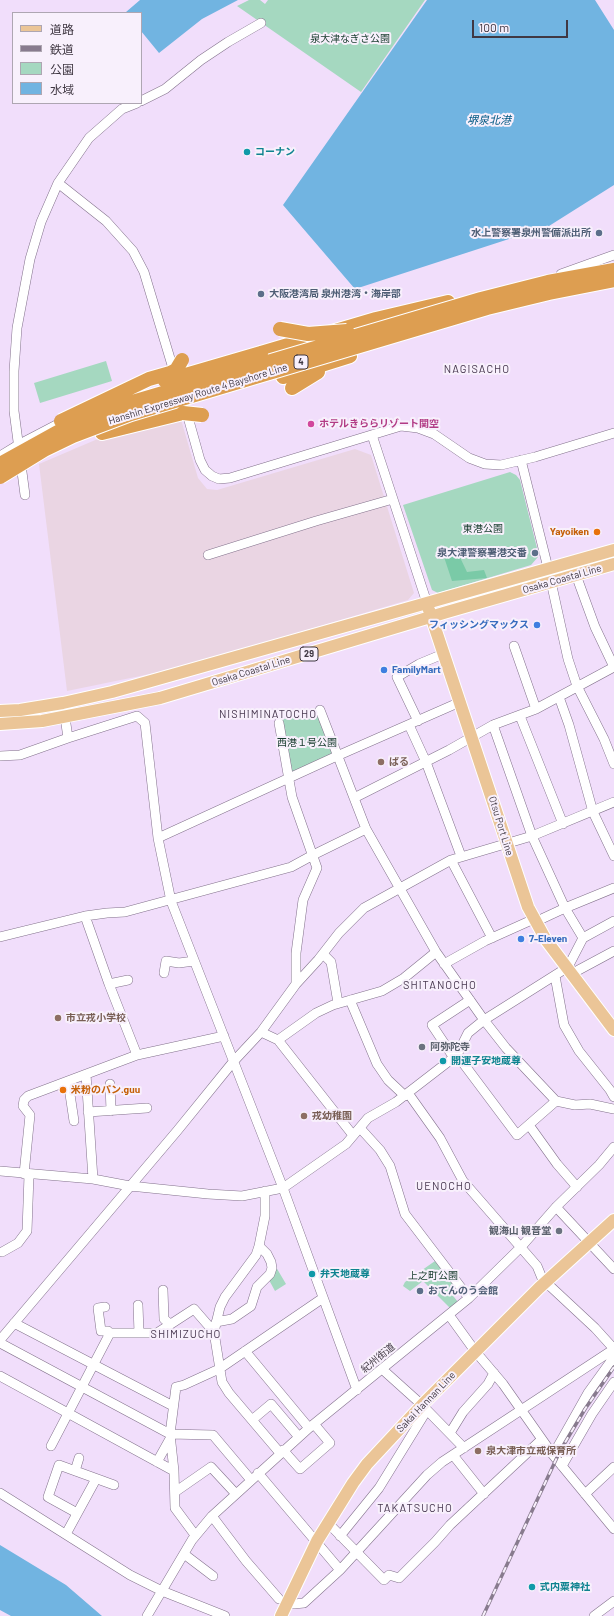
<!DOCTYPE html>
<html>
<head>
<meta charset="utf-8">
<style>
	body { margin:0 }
	#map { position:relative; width:614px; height:1616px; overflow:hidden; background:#f1defb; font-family:Barlow,"Noto Sans JP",sans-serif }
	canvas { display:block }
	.legend { position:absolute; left:12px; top:12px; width:130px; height:92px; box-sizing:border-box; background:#f8f0fc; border:1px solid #aea6b2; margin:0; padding:5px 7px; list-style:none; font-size:12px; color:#403843 }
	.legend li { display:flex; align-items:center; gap:8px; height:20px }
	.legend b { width:20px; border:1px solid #aea6b2 }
	.scale { position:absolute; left:472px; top:20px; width:96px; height:18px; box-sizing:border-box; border:2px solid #403843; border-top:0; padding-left:5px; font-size:12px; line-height:14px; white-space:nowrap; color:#403843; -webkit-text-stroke:3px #f8f0fc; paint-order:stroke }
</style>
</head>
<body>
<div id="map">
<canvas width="614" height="1616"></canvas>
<ul class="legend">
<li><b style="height:5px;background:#ebc597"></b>道路</li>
<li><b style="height:5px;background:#887b8e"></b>鉄道</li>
<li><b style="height:11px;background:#a5d8c0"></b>公園</li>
<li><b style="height:11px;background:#71b4e1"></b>水域</li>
</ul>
<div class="scale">100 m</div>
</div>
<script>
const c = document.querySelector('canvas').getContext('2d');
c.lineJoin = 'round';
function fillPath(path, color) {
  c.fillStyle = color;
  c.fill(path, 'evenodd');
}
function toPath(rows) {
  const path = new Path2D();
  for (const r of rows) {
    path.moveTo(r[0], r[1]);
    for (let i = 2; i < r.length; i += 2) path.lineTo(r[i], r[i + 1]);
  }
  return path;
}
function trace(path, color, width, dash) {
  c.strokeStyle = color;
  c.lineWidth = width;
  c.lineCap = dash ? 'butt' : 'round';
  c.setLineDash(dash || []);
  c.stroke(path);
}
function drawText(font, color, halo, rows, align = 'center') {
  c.font = font + ' Barlow,"Noto Sans JP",sans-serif';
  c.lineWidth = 4;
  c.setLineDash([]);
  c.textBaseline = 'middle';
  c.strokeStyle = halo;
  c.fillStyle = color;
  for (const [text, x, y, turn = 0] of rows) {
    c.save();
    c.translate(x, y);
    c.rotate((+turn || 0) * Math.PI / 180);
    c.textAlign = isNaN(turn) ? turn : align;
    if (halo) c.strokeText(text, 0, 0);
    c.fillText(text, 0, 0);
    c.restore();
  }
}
const industrial = toPath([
	[180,416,198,478,207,489,217,490,355,449,371,455,414,593,408,600,179,668,67,691,39,464,100,438,129,434]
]);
const green = toPath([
	[249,0,260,0,265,4,268,0,425,0,361,92,237,6],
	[106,361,112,381,40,403,34,383],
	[510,472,516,475,520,480,537,548,531,550,533,557,538,557,531,565,438,593,432,590,403,505],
	[317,708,334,755,291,775,281,720],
	[435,1261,456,1286,450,1292,458,1302,451,1309,423,1281,410,1291,403,1286,405,1282],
	[276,1267,286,1284,275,1291,269,1280]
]);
const forest = toPath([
	[456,549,467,572,484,570,487,578,452,581,442,551]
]);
const water = toPath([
	[140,0,238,0,202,19,159,53,141,31,141,13,126,12],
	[427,0,595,0,614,30,614,185,549,226,355,289,283,205],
	[0,1545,66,1585,102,1616,11,1616,0,1610]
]);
const minor = toPath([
	[141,101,165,89,201,60,228,42,261,23],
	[58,183,106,221,133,251,144,272,175,375],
	[561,274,614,255],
	[186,410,200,460,205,470,212,476,219,479,230,478,401,426,418,428,434,434,469,458,485,464,501,465,535,457,614,433],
	[372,435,427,603],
	[0,456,18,445,62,422],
	[521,460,548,568,568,659,577,686,604,739,614,764],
	[25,495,14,411,14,371,17,328,30,259,41,222,58,183,89,138,122,109,137,103],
	[208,555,316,521,393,499],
	[576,575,595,627,614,667],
	[514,646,536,709],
	[559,697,569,725,593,812,614,856],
	[320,710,366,829,436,952,484,1020,506,1048,556,1101,575,1105,590,1104,614,1109],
	[520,716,563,824],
	[65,717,68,738,137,716,145,723,158,838,171,901,283,1188,357,1390],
	[418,721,397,677,419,664,443,654],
	[279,723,292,797,317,868,303,900,296,953,296,984],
	[409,725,426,762,461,856],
	[493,725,532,836,565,908,583,938],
	[0,756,20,755,68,738],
	[354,798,449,750,493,725,536,709,614,667],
	[158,838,337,756,460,702],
	[451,860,492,938],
	[85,916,109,984,137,1055],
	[535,922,565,908,614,888],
	[0,937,85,916,107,913,125,912,291,867,313,855,366,829],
	[323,954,331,962,338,1003],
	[444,964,485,941,534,919],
	[164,973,166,961,179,963,194,961],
	[573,973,614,951],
	[555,976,564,1025,579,1051,610,1090,614,1097],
	[109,984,128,980],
	[350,1000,377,1064,388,1080,405,1096],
	[261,1032,278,1040,352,1134],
	[278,1040,316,1013,333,1005,382,991,404,978,436,952],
	[457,1055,517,1135,556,1101],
	[454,1058,432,1025,470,1000],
	[86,1074,93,1179],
	[68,1081,74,1121],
	[110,1084,111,1111],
	[408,1093,440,1138,463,1181,537,1266,544,1283,551,1287,595,1328,614,1349],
	[88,1112,147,1108],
	[529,1125,557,1164,577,1187],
	[360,1128,380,1150,390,1166,405,1214,469,1298],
	[0,1171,93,1179,130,1186,208,1194,242,1196,283,1188,346,1144,368,1118,396,1102,457,1055,468,1033,484,1020,568,967,583,938,614,921],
	[24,1174,30,1115,23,1106,24,1100,28,1096,137,1055,224,1036],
	[265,1191,265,1216,259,1246,256,1255,225,1297,220,1307,214,1332,222,1382,229,1393,280,1453],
	[556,1207,614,1269],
	[2,1252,18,1243,27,1231,29,1175],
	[163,1290,164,1319,170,1324],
	[138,1305,139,1333],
	[105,1307,98,1308,101,1331,108,1331,110,1333],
	[449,1315,475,1351,503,1384,553,1455,614,1529],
	[216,1322,232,1319,251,1306,257,1287,270,1274,272,1268,271,1262,267,1254,259,1246],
	[14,1323,173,1406],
	[0,1340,177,1131,233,1062,261,1032,296,984,318,960,339,933,364,908,451,860,532,836,614,802],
	[0,1343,170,1434,213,1435,251,1480],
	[245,1351,309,1428],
	[382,1369,422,1405,464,1448],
	[0,1376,174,1471],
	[252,1420,271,1404,299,1437],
	[450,1433,463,1412,488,1384,494,1373],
	[51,1446,110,1333,157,1333,194,1309,214,1332],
	[283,1450,300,1469,330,1443,314,1424],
	[453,1455,484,1494],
	[553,1455,588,1393,614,1357],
	[157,1462,171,1437],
	[562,1466,592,1414,614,1382],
	[75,1471,79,1458],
	[258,1473,340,1570],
	[175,1492,211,1467,236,1494],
	[0,1493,130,1575,162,1591,225,1616],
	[585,1494,614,1467],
	[77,1513,48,1497,59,1465,114,1485],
	[212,1516,246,1561,279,1599],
	[328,1523,384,1580,389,1575,399,1578,435,1542,450,1525,541,1440],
	[66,1534,96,1479],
	[195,1535,175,1508,174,1471,170,1434,176,1387,184,1385,219,1369,323,1298],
	[340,1536,379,1488,427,1410],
	[184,1554,213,1576],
	[294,1604,304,1603,340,1570,427,1475,442,1462,614,1349],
	[147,1616,192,1540,212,1516,309,1428,469,1298,521,1247,556,1207,599,1165,614,1147],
	[594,1616,614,1601]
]);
const major = toPath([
	[429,610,528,907,546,940,614,1030],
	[0,711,20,710,63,703,112,692,614,550],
	[0,724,42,721,160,698,447,612,614,564],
	[281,1616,317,1541,353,1483,367,1464,422,1405,539,1288,614,1220]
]);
const highway = toPath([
	[261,353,376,319,448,302],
	[283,377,350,356],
	[292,388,318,372],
	[102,433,183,413]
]);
const rail = toPath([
	[483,1616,560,1451,585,1409,614,1367]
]);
const highwayBridge = toPath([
	[280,329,308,334,347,331],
	[165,381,261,353],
	[183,413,202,415],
	[61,421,149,379,170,373,176,370,182,360],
	[0,464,67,427,129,403,481,299,548,282,614,270],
	[0,477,44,450,73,436,131,414,487,308,549,293,614,280]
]);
const markers = [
	[247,152,4,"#0f9aa8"],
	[599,233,4,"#5c6f8a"],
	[261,294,4,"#5c6f8a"],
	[311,424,4,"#d1479c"],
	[597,532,4,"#e8710a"],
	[535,553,4,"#5c6f8a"],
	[537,625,4,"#3f7fe0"],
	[384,670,4,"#3f7fe0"],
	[381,762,4,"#8d6e63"],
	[521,939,4,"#3f7fe0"],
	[58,1018,4,"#8d6e63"],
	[422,1047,4,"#6b7280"],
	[443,1061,4,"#0f9aa8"],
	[63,1090,4,"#e8710a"],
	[304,1116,4,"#8d6e63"],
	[559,1231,4,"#6b7280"],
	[312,1274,4,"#0f9aa8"],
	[420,1291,4,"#5c6f8a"],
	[478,1451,4,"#8d6e63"],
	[532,1587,4,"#0f9aa8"]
];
const shields = [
	[301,362,14],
	[309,654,18]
];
const shieldNames = [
	["4",301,362],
	["29",309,654]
];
const parkNames = [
	["泉大津なぎさ公園",350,39],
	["東港公園",483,529],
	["西港１号公園",307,743],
	["上之町公園",433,1276]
];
const cultureNames = [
	["コーナン",255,152],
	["開運子安地蔵尊",451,1061],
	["弁天地蔵尊",320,1274],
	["式内粟神社",540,1587]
];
const serviceNames = [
	["水上警察署泉州警備派出所",591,233],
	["大阪港湾局 泉州港湾・海岸部",269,294,"left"],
	["泉大津警察署港交番",527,553],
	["おてんのう会館",428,1291,"left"]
];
const streetNames = [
	["Hanshin Expressway Route 4 Bayshore Line",198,394,-17],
	["Osaka Coastal Line",562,579,-16],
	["Osaka Coastal Line",251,671,-17],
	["Otsu Port Line",501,826,73],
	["紀州街道",378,1358,-39],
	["Sakai Hannan Line",426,1402,-46]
];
const hotelNames = [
	["ホテルきららリゾート関空",319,424]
];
const foodNames = [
	["Yayoiken",589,532],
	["米粉のパン.guu",71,1090,"left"]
];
const shopNames = [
	["フィッシングマックス",529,625,"right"],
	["FamilyMart",392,670],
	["7-Eleven",529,939]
];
const educationNames = [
	["ぱる",389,762],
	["市立戎小学校",66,1018],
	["戎幼稚園",312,1116],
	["泉大津市立戒保育所",486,1451]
];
const worshipNames = [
	["阿弥陀寺",430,1047],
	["観海山 観音堂",551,1231,"right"]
];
const waterNames = [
	["堺泉北港",489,120]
];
const neighbourhoodNames = [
	["NAGISACHO",477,369],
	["NISHIMINATOCHO",268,714],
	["SHITANOCHO",440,985],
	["UENOCHO",444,1186],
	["SHIMIZUCHO",186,1334],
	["TAKATSUCHO",415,1508]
];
fillPath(industrial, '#ead5e3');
fillPath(green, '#a5d8c0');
fillPath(forest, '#7acaa7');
fillPath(water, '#71b4e1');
trace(minor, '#83728c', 10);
trace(major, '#fff', 14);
trace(highway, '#fff', 16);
trace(minor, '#fff', 9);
trace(major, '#ebc597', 12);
trace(highway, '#dd9e51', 14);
trace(rail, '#887b8e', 3.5);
trace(rail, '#f8f0fc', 2, [6]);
trace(highwayBridge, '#fff', 16, []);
trace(highwayBridge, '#dd9e51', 14);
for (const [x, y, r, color] of markers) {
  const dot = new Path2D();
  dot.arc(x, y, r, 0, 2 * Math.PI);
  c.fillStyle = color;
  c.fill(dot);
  trace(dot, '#f8f0fc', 1.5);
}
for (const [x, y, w] of shields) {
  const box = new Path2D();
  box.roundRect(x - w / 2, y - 7, w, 14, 3);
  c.fillStyle = '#f8f0fc';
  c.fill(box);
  trace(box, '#403843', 1);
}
drawText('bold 9px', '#403843', null, shieldNames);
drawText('10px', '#153a2b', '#f8f0fc', parkNames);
drawText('bold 10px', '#0d838f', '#f8f0fc', cultureNames, 'left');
drawText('bold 10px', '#4e5e75', '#f8f0fc', serviceNames, 'right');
drawText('10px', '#403843', '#f8f0fc', streetNames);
drawText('bold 10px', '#b23c85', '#f8f0fc', hotelNames, 'left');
drawText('bold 10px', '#c56008', '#f8f0fc', foodNames, 'right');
drawText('bold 10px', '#366cbe', '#f8f0fc', shopNames, 'left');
drawText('bold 10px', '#785e54', '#f8f0fc', educationNames, 'left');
drawText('bold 10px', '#5b616d', '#f8f0fc', worshipNames, 'left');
drawText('italic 11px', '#005883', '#f8f0fc', waterNames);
c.letterSpacing = '1px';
drawText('11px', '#483850', '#f8f0fc', neighbourhoodNames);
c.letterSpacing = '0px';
</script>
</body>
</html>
